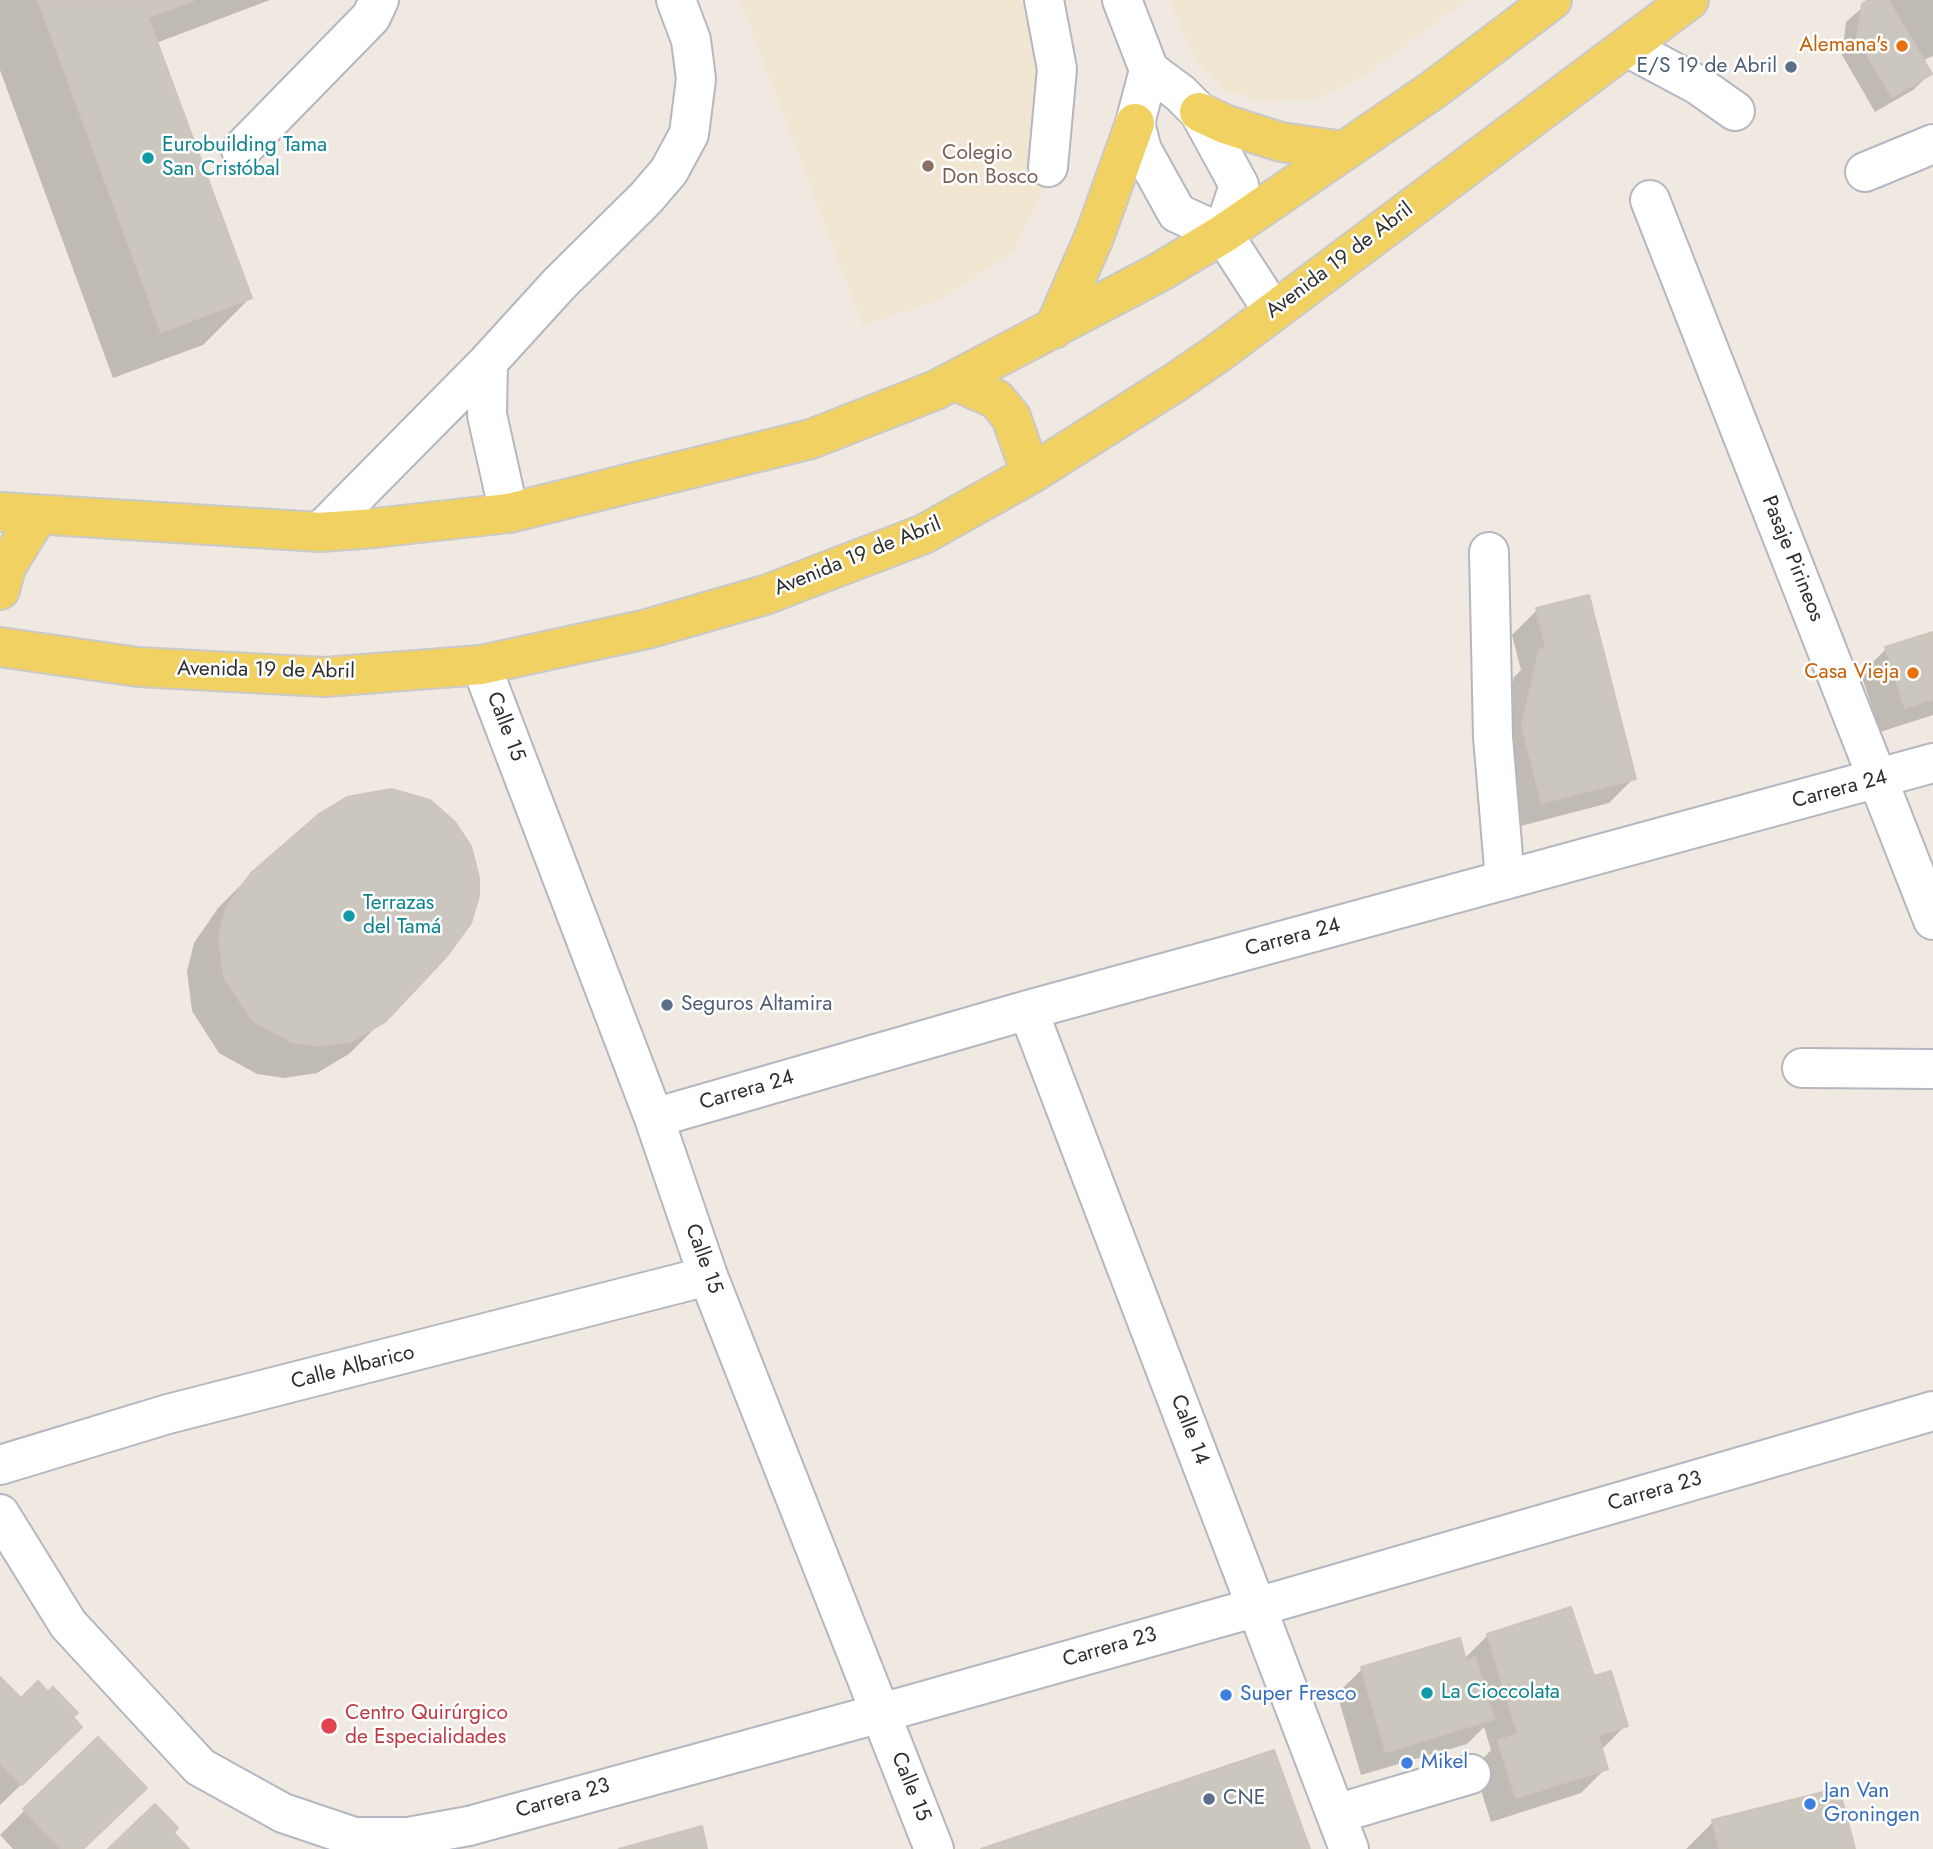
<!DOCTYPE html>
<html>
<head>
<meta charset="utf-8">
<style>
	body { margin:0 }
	canvas { display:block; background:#efe9e1 }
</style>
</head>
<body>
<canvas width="1933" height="1849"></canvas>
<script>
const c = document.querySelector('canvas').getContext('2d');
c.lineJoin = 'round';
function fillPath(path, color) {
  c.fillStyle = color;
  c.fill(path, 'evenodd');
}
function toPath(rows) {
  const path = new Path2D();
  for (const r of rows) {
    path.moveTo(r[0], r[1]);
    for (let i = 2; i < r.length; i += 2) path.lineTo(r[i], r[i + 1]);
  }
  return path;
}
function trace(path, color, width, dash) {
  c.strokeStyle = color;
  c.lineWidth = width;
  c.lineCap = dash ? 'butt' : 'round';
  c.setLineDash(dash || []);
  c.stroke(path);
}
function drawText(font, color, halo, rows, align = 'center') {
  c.font = font + ' Jost,sans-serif';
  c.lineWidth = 5;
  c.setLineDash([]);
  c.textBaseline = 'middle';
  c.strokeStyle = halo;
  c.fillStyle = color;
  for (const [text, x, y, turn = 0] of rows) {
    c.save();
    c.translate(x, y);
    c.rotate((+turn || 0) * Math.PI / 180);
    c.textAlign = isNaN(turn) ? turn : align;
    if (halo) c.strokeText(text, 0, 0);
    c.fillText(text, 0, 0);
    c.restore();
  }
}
const education = toPath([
	[740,0,1057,0,1048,182,1014,251,940,300,863,326],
	[1169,0,1467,0,1362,77,1312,100,1263,101,1226,91,1197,63]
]);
const shadow = toPath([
	[0,0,270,0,156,43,250,298,203,345,113,378,0,70],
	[1871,0,1933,0,1933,56,1922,61,1930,74,1913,90,1875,112,1842,55,1846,22],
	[1537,610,1634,778,1609,803,1517,827,1498,753,1514,677,1521,670,1512,635],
	[1933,634,1933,715,1880,732,1861,674,1886,649],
	[252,874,383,1020,349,1054,317,1073,284,1078,257,1074,219,1053,192,1011,187,971,194,943,218,908],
	[1488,1635,1593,1679,1626,1725,1601,1750,1606,1768,1581,1793,1491,1822,1474,1768,1491,1750,1484,1727,1467,1744,1361,1775,1337,1694,1362,1669,1464,1659],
	[0,1679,21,1701,48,1694,55,1752,0,1805],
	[25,1810,82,1849,13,1849,0,1835],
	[1713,1822,1853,1849,1686,1849]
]);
const building = toPath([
	[38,0,194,0,148,17,252,298,161,332,38,0],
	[1868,0,1888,0,1932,74,1892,97,1857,38,1862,4,1868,0],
	[1589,595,1636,779,1542,803,1522,727,1539,650,1546,648,1536,608,1589,595],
	[1933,632,1933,699,1905,708,1885,647,1933,632],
	[391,789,430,800,455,822,471,846,479,878,479,896,471,923,447,956,385,1022,352,1041,318,1046,291,1042,252,1020,224,977,219,937,226,908,251,873,319,814,347,797,391,789],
	[1571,1607,1594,1676,1611,1671,1628,1726,1598,1735,1608,1769,1516,1798,1498,1741,1518,1734,1487,1634,1571,1607],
	[1460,1638,1466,1660,1475,1657,1494,1719,1386,1752,1361,1667,1460,1638],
	[0,1677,21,1698,38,1681,48,1692,53,1687,78,1713,73,1717,82,1727,22,1785,0,1763,0,1677],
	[98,1737,147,1788,83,1849,61,1849,23,1809,98,1737],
	[1274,1750,1310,1849,981,1849,1274,1750],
	[1839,1788,1855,1849,1720,1849,1712,1820,1839,1788],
	[155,1804,178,1828,174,1833,189,1849,108,1849,155,1804],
	[702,1826,707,1849,619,1849,702,1826]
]);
const minor = toPath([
	[1044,0,1057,69,1048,167],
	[1122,0,1149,70,1180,93,1199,112,1239,185,1223,234],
	[1627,47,1698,85,1735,111],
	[1149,70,1135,123,1142,150,1177,213,1223,234,1273,311],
	[241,150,371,17,379,0],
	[1865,172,1933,144],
	[1650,200,1933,920],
	[488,362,487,415,509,513],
	[320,532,488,362,559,284,646,198,669,171,689,134,696,79,691,40,676,0],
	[1489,552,1493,737,1505,880],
	[481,665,654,1118,708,1276,934,1849],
	[1028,1010,1349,1849],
	[1802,1068,1933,1069],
	[654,1118,1028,1010,1933,763],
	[0,1465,168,1414,708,1276],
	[0,1514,68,1624,200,1767,283,1813,354,1837,408,1837,469,1826,881,1713,1257,1607,1933,1411],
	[1336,1814,1471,1774]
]);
const major = toPath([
	[1199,112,1227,125,1281,142,1344,151],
	[1054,329,1095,235,1135,123],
	[955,381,996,399,1011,417,1031,474],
	[0,512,320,532,375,528,509,513,811,439,936,390,1158,273,1223,234,1433,90,1552,0],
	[0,590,6,567,38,515],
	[0,647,138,667,325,677,481,665,647,629,765,595,924,534,1031,474,1176,382,1221,351,1689,0]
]);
const markers = [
	[1902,46,7,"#e8710a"],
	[1791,67,7,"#5c6f8a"],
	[148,158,7,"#0f9aa8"],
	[928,166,7,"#8d6e63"],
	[1913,673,7,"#e8710a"],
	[349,916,7,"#0f9aa8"],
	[667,1005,7,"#5c6f8a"],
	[1427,1693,7,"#0f9aa8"],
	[1226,1695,7,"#3f7fe0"],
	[329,1726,9,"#e0444e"],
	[1407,1763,7,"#3f7fe0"],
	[1209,1799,7,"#5c6f8a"],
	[1810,1804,7,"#3f7fe0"]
];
const foodNames = [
	["Alemana's",1888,46],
	["Casa Vieja",1899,673]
];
const serviceNames = [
	["E/S 19 de Abril",1777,67,"right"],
	["Seguros Altamira",681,1005],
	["CNE",1223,1799]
];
const cultureNames = [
	["Eurobuilding Tama",162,146],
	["San Cristóbal",162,170],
	["Terrazas",363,904],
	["del Tamá",363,928],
	["La Cioccolata",1441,1693]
];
const educationNames = [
	["Colegio",942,154],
	["Don Bosco",942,178]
];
const streetNames = [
	["Avenida 19 de Abril",1340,261,-37],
	["Avenida 19 de Abril",858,557,-22],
	["Pasaje Pirineos",1792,559,68],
	["Avenida 19 de Abril",266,671,1],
	["Calle 15",505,727,69],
	["Carrera 24",1840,790,-15],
	["Carrera 24",1293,938,-15],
	["Carrera 24",747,1091,-16],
	["Calle 15",703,1259,70],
	["Calle Albarico",353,1368,-14],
	["Calle 14",1189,1430,69],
	["Carrera 23",1655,1492,-16],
	["Carrera 23",1110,1648,-16],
	["Calle 15",910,1787,68],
	["Carrera 23",563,1799,-16]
];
const shopNames = [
	["Super Fresco",1240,1695],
	["Mikel",1421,1763],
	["Jan Van",1824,1792],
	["Groningen",1824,1816]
];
const healthNames = [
	["Centro Quirúrgico",345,1714],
	["de Especialidades",345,1738]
];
fillPath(education, '#f0e6d1');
fillPath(shadow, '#0003');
fillPath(building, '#cbc7bf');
trace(building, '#cbc5ba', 2);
trace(minor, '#b4b7c1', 42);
trace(major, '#c9c9c9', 42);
trace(minor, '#fff', 38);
trace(major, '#f2d163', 38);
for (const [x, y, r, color] of markers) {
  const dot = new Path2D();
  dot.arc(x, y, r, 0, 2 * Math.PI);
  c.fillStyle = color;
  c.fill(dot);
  trace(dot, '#fff', 2.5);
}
drawText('21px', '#c56008', '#fff', foodNames, 'right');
drawText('21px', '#4e5e75', '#fff', serviceNames, 'left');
drawText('21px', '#0d838f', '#fff', cultureNames, 'left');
drawText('21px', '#785e54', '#fff', educationNames, 'left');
drawText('21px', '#2e2e2e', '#fff', streetNames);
drawText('21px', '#366cbe', '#fff', shopNames, 'left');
drawText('21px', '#be3a42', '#fff', healthNames, 'left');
</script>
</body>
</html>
